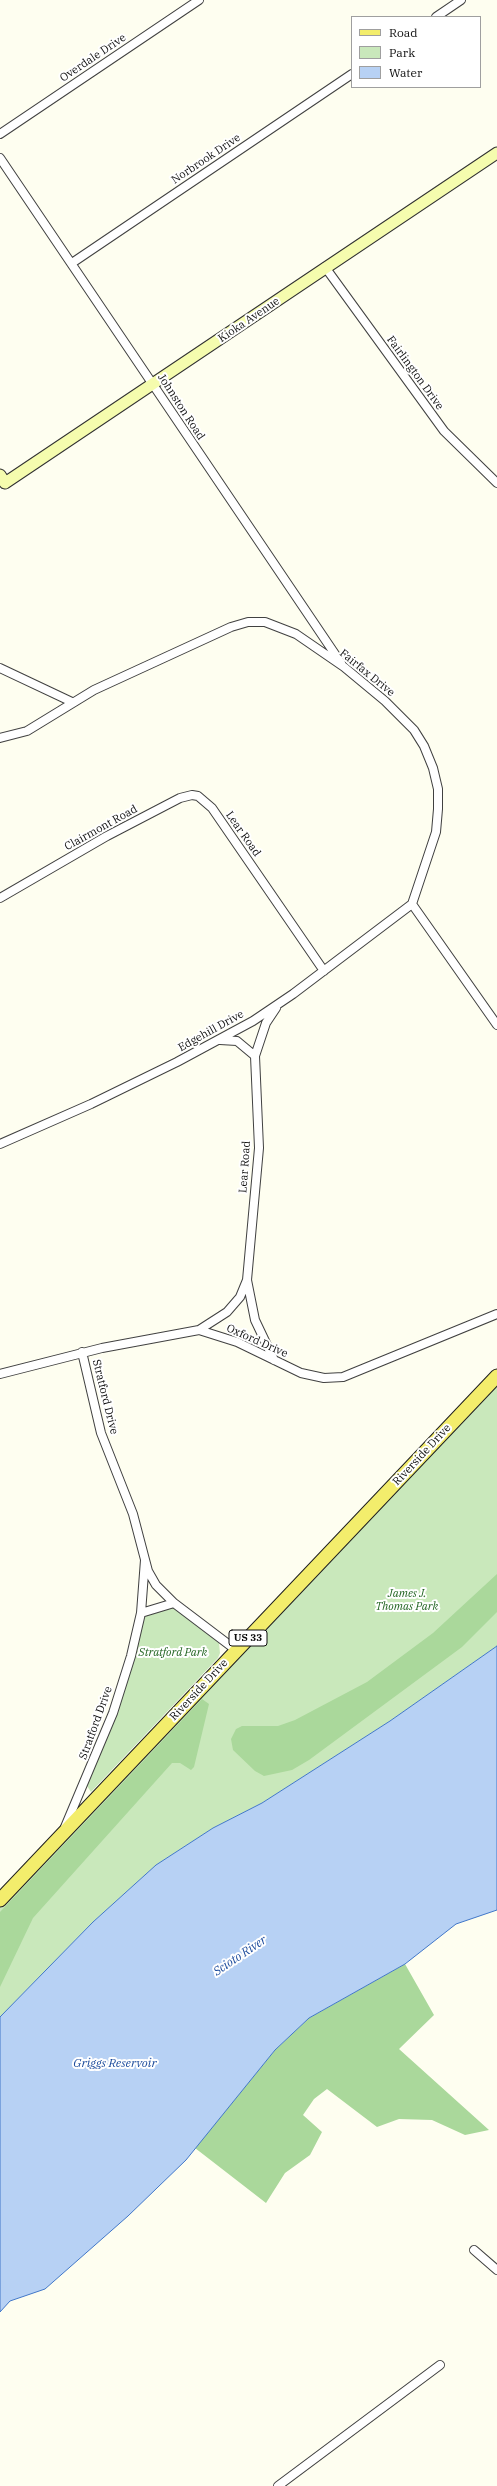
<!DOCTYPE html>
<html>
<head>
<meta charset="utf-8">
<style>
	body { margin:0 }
	#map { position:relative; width:497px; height:2486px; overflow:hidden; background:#fefef0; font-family:"IBM Plex Serif",serif }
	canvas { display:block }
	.legend { position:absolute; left:351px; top:16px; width:130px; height:72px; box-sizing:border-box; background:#fff; border:1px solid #9f9f9f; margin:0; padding:5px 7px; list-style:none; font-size:12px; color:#0e0e0e }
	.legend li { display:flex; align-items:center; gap:8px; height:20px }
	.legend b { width:20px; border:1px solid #9f9f9f }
</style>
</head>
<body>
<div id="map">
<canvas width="497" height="2486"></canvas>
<ul class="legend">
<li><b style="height:5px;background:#f3ed6c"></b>Road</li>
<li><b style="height:11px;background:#c9e8bb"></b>Park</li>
<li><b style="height:11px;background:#b7d1f4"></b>Water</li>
</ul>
</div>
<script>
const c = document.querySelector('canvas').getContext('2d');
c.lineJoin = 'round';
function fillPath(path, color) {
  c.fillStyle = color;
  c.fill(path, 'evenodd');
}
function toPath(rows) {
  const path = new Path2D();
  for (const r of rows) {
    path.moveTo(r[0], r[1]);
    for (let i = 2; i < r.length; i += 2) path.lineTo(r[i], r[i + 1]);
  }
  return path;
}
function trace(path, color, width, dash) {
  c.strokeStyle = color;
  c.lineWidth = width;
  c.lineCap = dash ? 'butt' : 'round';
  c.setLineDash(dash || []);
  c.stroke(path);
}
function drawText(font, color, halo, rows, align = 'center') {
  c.font = font + ' "IBM Plex Serif",serif';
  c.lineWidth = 4;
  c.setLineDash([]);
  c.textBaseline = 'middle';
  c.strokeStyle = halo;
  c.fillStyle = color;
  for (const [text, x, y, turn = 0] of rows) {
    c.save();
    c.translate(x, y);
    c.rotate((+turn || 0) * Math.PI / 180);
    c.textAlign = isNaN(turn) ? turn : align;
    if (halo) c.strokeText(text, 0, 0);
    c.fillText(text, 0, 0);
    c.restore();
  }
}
const green = toPath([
	[497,1376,497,1646,390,1721,262,1803,213,1828,156,1865,93,1922,0,2017,0,1900],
	[165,1608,174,1608,219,1643,220,1653,218,1658,91,1792,87,1786,89,1778,118,1712,144,1617]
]);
const forest = toPath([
	[497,1574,497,1612,462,1647,309,1760,292,1770,264,1776,255,1771,233,1750,231,1739,236,1729,242,1726,278,1726,295,1720,367,1682,433,1633],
	[202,1699,209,1704,194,1767,191,1770,180,1763,172,1763,33,1918,0,1987,0,1912],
	[405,1964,434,2015,399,2049,489,2130,465,2135,432,2120,399,2119,377,2127,327,2089,314,2099,303,2115,322,2132,310,2155,285,2173,266,2203,195,2148,275,2050,309,2018]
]);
const water = toPath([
	[497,1646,497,1910,456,1924,405,1964,309,2018,275,2050,186,2160,128,2216,45,2289,10,2301,0,2312,0,2017,93,1922,156,1865,213,1828,262,1803,390,1721,497,1646]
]);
const street = toPath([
	[436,17,461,0],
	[0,134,199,0],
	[0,158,341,663],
	[72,263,352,74],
	[325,267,444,431,497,483],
	[0,668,72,702],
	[0,738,27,731,94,690,231,627,248,622,265,622,296,634,344,667,385,701,414,730,424,746,433,768,438,789,438,809,436,832,412,904,497,1025],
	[0,898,107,836,180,798,192,795,198,796,212,808,324,971],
	[220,1040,237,1041,255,1056,259,1148,247,1280,255,1320,274,1360],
	[255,1056,266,1023,276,1008],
	[0,1144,91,1104,177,1062,253,1021,293,994,412,904],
	[199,1330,227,1312,240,1297,247,1280],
	[82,1352,101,1433,133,1514,148,1571,156,1585,174,1603],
	[0,1374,102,1348,199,1330,237,1342,301,1373,324,1378,343,1377,497,1314],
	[141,1613,174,1603,236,1650],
	[65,1827,113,1713,131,1656,141,1613,145,1560],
	[474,2250,497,2270],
	[278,2486,440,2365]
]);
const secondary = toPath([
	[0,475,5,483,497,153]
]);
const primary = toPath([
	[0,1900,497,1376]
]);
const shields = [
	[248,1638,38]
];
const shieldNames = [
	["US 33",248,1638]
];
const streetNames = [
	["Overdale Drive",93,58,-34],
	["Norbrook Drive",206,159,-34],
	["Kioka Avenue",249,320,-34],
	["Fairlington Drive",415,373,54],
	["Johnston Road",181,407,57],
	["Fairfax Drive",367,673,39],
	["Clairmont Road",101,828,-29],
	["Lear Road",243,834,55],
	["Edgehill Drive",211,1031,-29],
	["Lear Road",245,1167,-86],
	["Oxford Drive",257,1341,24],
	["Stratford Drive",105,1397,76],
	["Riverside Drive",422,1455,-47],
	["Riverside Drive",199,1690,-47],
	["Stratford Drive",96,1723,-70]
];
const parkNames = [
	["James J.",407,1594],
	["Thomas Park",407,1607],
	["Stratford Park",173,1653]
];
const waterNames = [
	["Scioto River",240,1956,-34],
	["Griggs Reservoir",115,2064]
];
fillPath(green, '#c9e8bb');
fillPath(forest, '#aad89b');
fillPath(water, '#b7d1f4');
trace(water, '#4177c8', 1);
trace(street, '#414141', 10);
trace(secondary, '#303030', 13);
trace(primary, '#1f1f1f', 15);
trace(street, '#fff', 8);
trace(secondary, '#f5fcae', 11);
trace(primary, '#f3ed6c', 13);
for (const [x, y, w] of shields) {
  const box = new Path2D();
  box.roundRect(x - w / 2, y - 8, w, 16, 3);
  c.fillStyle = '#fff';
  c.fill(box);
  trace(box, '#0e0e0e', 1);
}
drawText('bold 10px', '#0e0e0e', null, shieldNames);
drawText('11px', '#0e0e0e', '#fff', streetNames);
drawText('italic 11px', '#216421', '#fff', parkNames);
drawText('italic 12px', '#1c4b9c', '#fff', waterNames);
</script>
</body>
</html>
